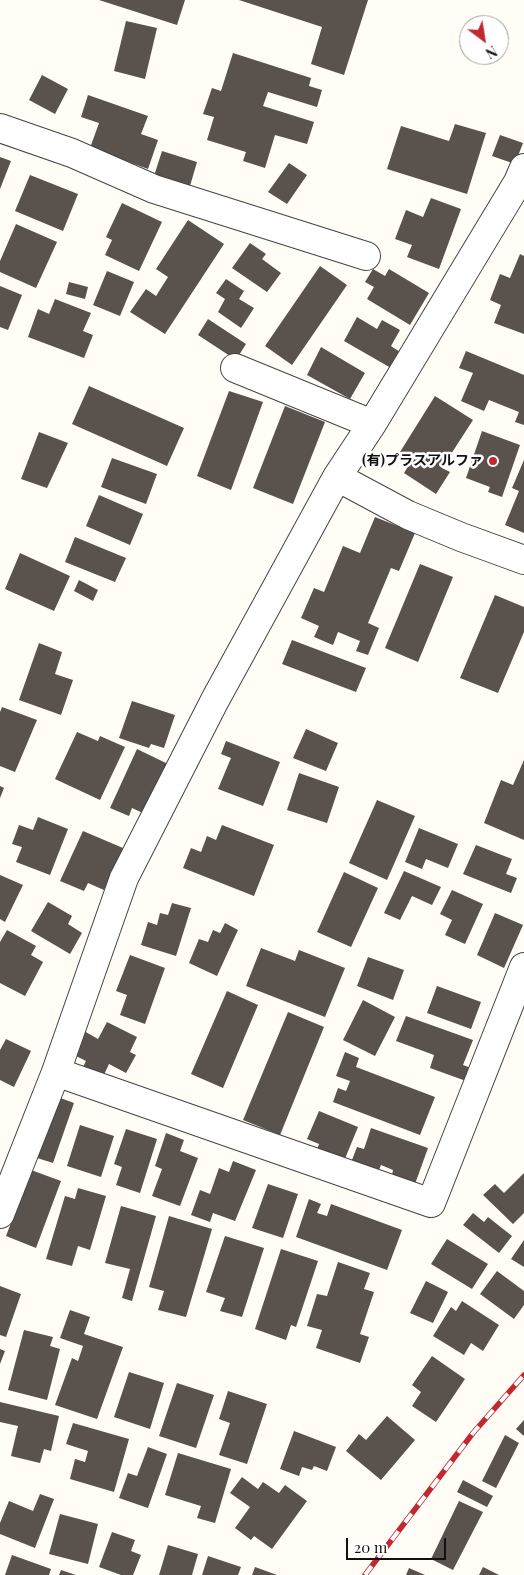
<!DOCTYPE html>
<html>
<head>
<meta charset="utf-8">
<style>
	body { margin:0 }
	#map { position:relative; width:524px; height:1575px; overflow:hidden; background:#fffdf5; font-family:"Playfair Display",serif }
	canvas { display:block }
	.north { position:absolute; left:459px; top:15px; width:50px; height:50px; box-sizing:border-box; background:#fff; border:1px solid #a0a0a0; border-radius:50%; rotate:149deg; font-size:14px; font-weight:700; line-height:20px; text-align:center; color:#111 }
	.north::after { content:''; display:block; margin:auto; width:18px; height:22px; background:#c22830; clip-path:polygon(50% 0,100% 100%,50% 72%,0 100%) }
	.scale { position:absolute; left:346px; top:1538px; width:100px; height:22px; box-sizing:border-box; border:2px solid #111; border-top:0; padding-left:6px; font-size:15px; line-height:18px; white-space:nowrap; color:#111; -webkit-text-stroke:4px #fff; paint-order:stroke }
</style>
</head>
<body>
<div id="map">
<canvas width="524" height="1575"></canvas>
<div class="north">N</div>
<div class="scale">20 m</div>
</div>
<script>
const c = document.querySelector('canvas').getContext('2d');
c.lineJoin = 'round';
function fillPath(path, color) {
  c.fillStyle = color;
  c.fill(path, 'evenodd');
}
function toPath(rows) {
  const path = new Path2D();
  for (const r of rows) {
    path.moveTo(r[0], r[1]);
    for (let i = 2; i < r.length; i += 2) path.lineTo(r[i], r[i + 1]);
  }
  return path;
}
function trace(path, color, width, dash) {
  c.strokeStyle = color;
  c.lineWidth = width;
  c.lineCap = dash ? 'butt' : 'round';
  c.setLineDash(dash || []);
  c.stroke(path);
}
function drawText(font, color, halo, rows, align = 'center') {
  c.font = font + ' "Playfair Display","Noto Sans JP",serif';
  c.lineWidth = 5;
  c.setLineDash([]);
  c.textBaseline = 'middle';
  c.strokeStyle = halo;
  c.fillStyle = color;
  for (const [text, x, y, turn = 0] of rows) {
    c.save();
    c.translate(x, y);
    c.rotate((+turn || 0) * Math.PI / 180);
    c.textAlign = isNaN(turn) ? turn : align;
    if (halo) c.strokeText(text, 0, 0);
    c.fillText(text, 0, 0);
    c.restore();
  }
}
const building = toPath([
	[99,0,185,0,177,25],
	[239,0,368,0,344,75,311,64,322,27],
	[126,21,157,28,145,79,114,71],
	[233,53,311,78,309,86,322,90,317,107,268,92,263,106,314,122,307,144,275,135,265,168,243,161,246,152,207,140,214,117,203,114,212,88,221,91],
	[42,75,68,89,55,114,29,100],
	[88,95,148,116,141,134,158,140,148,169,90,148,99,123,81,117],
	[455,124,486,133,467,194,387,169,401,126,449,141],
	[500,135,523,143,515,164,492,156],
	[162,151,197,162,190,186,154,176],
	[0,157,11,161,0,189],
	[289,163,307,175,287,204,268,192],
	[30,175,78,194,63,231,15,211],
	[431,198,461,209,439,269,407,257,412,245,395,239,406,210,423,217],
	[122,203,162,222,139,271,105,255,112,240,106,237],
	[188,220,224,244,165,334,130,312,146,289,156,296,168,277,156,269],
	[16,224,57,242,36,288,0,272,0,261],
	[250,243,266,254,262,259,281,273,267,292,232,268],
	[520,254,524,256,524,334,494,323,501,305,490,300,500,274,510,278],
	[320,266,347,285,292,365,265,346],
	[373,269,385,276,389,269,429,293,410,325,367,299,374,287,365,282],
	[107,271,134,282,120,316,93,305],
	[226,279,244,291,239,299,254,308,241,328,218,312,225,299,216,293],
	[69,282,88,287,85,299,66,294],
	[0,286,22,295,8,330,0,327],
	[55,299,91,313,83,331,93,335,84,358,28,337,38,309,49,314],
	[357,317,377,329,382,320,400,330,391,346,400,352,391,368,344,341],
	[208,319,246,344,236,360,198,335],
	[321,347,365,373,350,399,307,375],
	[466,351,524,375,524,425,515,422,519,412,489,400,484,411,461,401,473,373,459,368],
	[89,386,184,428,167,466,72,424],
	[229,391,263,402,231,490,197,476],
	[435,396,473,420,442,468,450,472,436,494,404,473,412,460,400,452],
	[285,406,325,422,293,504,253,488],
	[482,431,520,445,502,497,488,492,490,487,466,478],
	[39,432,68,443,47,488,21,479],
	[112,458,157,474,146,504,101,487],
	[524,460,524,533,505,525,519,491,512,488],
	[99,495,143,514,130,545,86,526],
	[375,517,415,533,399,571,391,568,368,623,379,628,368,655,356,651,360,641,338,632,333,645,314,637,319,626,301,618,314,588,324,592,343,546,360,553],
	[75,537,126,558,115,582,65,562],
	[20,553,70,576,54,611,5,589],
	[420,564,453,577,418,662,385,648],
	[79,580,98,590,93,601,74,591],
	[495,595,524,607,524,632,498,693,460,678],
	[292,640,366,668,356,692,282,664],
	[39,643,62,652,55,674,73,680,61,715,19,700],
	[132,701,175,715,164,748,151,744,149,748,119,738],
	[2,707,37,720,15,772,0,766,0,712],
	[306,729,338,743,326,771,293,758],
	[77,732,98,741,100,736,125,747,100,800,55,779],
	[226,741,280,762,263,806,218,789,231,758,221,754],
	[137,749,168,764,145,814,132,808,129,816,110,808],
	[524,760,524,840,484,823,501,780,513,785],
	[299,773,339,787,327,823,287,810],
	[0,786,4,788,0,798],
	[377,800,415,816,387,880,349,863],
	[38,817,68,829,50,875,16,862,22,847,12,844,19,825,33,830],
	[222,825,274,845,254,896,183,868,191,848,201,852,207,836,216,840],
	[419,828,458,844,448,868,426,859,422,869,405,862],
	[83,831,123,848,104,890,88,883,84,891,60,881],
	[476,845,512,859,506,874,517,878,511,893,463,874],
	[404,871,441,887,432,905,412,896,400,920,384,913],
	[344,872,378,888,351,947,317,932],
	[0,875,23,885,5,922,0,919],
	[452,890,483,904,465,944,445,935,452,920,440,914],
	[48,902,72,916,68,924,82,933,70,954,31,931],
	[172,903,191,908,176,956,141,945,148,922,157,925,160,913,168,915],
	[495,913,523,925,504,968,477,955],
	[225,923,238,930,217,976,189,963,199,939,208,942,213,930,220,933],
	[7,930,36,946,31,955,43,962,25,996,0,983,0,942],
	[261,948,295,961,299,950,345,968,325,1017,246,986],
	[130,955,165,968,145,1024,120,1015,127,995,116,991],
	[368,957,404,970,393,1000,357,986],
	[437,986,481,1002,471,1029,427,1013],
	[227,991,258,1005,223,1088,191,1074],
	[363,1000,395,1017,375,1056,343,1040],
	[288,1012,324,1027,280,1135,243,1120],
	[406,1016,473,1040,463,1065,471,1068,466,1081,430,1068,434,1055,396,1041],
	[107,1022,137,1037,130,1052,136,1055,126,1073,109,1064,102,1079,82,1069,86,1061,72,1054,84,1031,98,1039],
	[6,1039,31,1051,14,1087,0,1080,0,1050],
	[345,1052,359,1058,356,1067,435,1097,420,1135,333,1102,338,1088,346,1091,350,1081,336,1076],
	[55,1096,74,1103,53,1163,34,1157],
	[319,1111,358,1127,342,1166,315,1155,319,1144,307,1139],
	[80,1125,114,1136,101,1177,67,1166],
	[371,1128,428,1148,415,1184,392,1175,393,1170,381,1165,377,1175,350,1165,357,1147,364,1149],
	[126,1129,157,1139,140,1193,116,1185,122,1167,114,1164],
	[166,1133,184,1140,180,1151,198,1158,180,1206,152,1196,162,1169,155,1166],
	[233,1161,256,1170,235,1221,213,1213,210,1222,191,1215,200,1190,210,1194,219,1168,229,1172],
	[31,1170,61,1181,36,1248,6,1236],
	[524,1173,524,1213,513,1224,483,1195,495,1184,504,1193],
	[268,1184,298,1194,283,1238,252,1228],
	[78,1188,106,1196,90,1250,78,1246,72,1266,46,1259,65,1196,75,1199],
	[309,1199,321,1204,317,1213,327,1216,331,1204,402,1230,387,1270,296,1237],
	[121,1206,156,1216,132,1301,122,1298,130,1269,105,1263],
	[473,1213,484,1222,488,1217,512,1236,499,1253,463,1225],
	[169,1216,212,1229,186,1317,158,1310,164,1291,149,1287],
	[225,1236,264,1248,242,1317,220,1311,225,1298,206,1292],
	[447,1239,488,1264,472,1289,431,1264],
	[524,1240,524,1267,511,1259],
	[281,1249,318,1261,296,1327,291,1325,286,1340,255,1329],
	[338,1262,370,1273,364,1289,374,1292,360,1334,369,1337,360,1363,316,1348,322,1330,307,1326,317,1294,327,1296],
	[497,1271,524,1291,524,1305,514,1319,480,1294],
	[426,1281,448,1292,433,1323,410,1313],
	[0,1286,21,1294,6,1337,0,1335],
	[462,1301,499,1325,483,1351,471,1343,464,1355,433,1336,451,1307,456,1311],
	[70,1310,90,1317,84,1334,123,1347,97,1419,55,1405,72,1358,78,1361,83,1346,60,1338],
	[24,1330,53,1337,50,1346,60,1349,47,1400,8,1390],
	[0,1349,5,1351,0,1364],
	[432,1356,465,1379,436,1422,412,1406,421,1392,412,1385],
	[129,1372,164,1383,150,1429,114,1417],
	[177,1383,214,1395,196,1448,159,1436],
	[228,1391,267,1404,247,1464,219,1455,230,1423,219,1419],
	[0,1402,59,1416,51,1451,44,1449,40,1463,11,1456,18,1426,0,1422],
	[387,1416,415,1440,381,1480,346,1451,359,1434,366,1440],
	[524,1420,524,1436,516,1429],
	[73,1423,129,1439,114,1492,70,1479,75,1459,85,1462,88,1451,66,1444],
	[294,1431,336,1447,327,1471,314,1466,312,1470,302,1467,299,1476,280,1469],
	[505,1435,519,1443,496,1488,482,1481],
	[148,1447,167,1454,148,1508,119,1498,128,1473,137,1476],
	[178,1453,231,1469,215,1523,197,1518,201,1506,165,1495],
	[242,1477,258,1489,263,1482,279,1493,285,1485,307,1501,272,1549,254,1536,251,1540,235,1528,250,1507,230,1493],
	[463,1480,493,1496,487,1507,457,1492],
	[40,1494,54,1499,35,1548,0,1534,0,1523,9,1501,33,1511],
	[459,1501,483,1512,453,1570,431,1559],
	[60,1514,98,1524,88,1564,49,1554],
	[112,1532,135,1540,131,1551,141,1555,133,1575,121,1575,99,1567],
	[168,1545,198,1554,192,1575,159,1575],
	[12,1555,51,1569,49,1575,5,1575],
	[208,1556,241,1567,238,1575,202,1575],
	[255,1567,277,1575,252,1575],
	[483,1567,499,1575,479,1575],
	[409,1568,425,1575,406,1575],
	[61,1570,76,1575,59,1575]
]);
const minor = toPath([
	[0,128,72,153,154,189,366,256],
	[235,368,372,424],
	[337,477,408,515,461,537,524,560],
	[56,1072,431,1203,524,967],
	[0,1214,56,1072,124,878,215,700,337,477,372,424,518,182,524,168]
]);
const rail = toPath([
	[365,1575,473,1433,524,1375]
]);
const markers = [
	[493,461,5,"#c22830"]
];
const poiNames = [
	["(有)プラスアルファ",483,461]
];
fillPath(building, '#5a524d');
trace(minor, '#444', 30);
trace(minor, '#fff', 28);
trace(rail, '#c22830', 5.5);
trace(rail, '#fff', 4, [11]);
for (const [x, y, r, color] of markers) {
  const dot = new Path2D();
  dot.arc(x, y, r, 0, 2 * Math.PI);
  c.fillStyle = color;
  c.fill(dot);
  trace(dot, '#fff', 2);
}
drawText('bold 14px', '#111', '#fff', poiNames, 'right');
</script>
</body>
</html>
